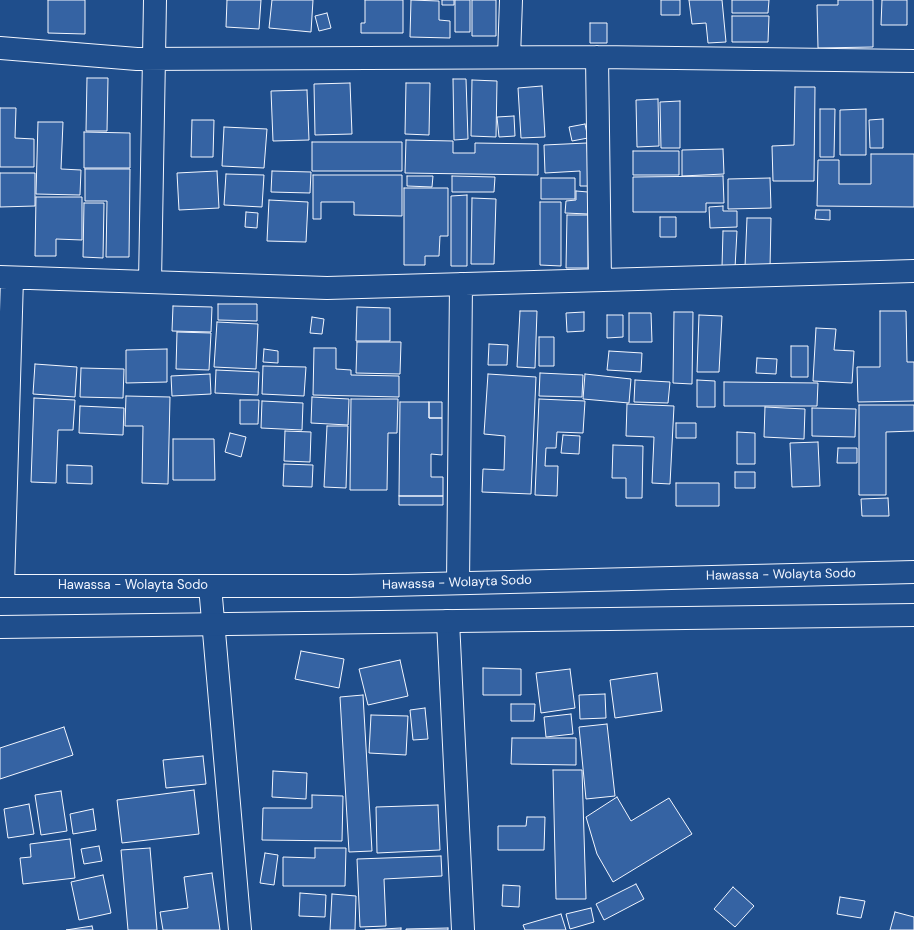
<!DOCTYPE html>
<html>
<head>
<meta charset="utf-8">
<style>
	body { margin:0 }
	canvas { display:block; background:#1f4e8c }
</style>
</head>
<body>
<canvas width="914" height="930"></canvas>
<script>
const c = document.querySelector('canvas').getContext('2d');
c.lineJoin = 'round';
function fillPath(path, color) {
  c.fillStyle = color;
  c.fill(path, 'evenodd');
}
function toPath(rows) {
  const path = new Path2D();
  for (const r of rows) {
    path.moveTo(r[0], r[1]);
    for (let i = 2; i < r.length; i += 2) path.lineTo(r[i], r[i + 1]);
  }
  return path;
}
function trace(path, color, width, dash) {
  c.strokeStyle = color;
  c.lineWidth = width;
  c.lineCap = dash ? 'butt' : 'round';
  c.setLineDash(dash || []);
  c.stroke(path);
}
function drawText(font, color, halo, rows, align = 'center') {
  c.font = font + ' "DM Sans",sans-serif';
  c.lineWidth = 3;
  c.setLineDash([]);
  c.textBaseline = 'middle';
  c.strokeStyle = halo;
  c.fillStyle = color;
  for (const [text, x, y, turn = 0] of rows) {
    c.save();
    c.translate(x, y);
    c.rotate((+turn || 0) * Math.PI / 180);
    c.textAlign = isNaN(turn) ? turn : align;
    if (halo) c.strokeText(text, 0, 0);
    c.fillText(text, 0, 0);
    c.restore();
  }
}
const building = toPath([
	[48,0,85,0,85,34,48,33,48,0],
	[227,0,261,0,259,29,226,27,227,0],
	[272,0,313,0,311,32,269,28,272,0],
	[365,0,403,0,403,33,361,33,361,23,365,23,365,0],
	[411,0,439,1,439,20,450,21,450,38,410,37,411,0],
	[442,0,454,0,454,5,442,5,442,0],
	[455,0,470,0,470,32,455,32,455,0],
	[472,0,496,0,496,36,472,36,472,0],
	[661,0,680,0,680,15,661,15,661,0],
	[689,0,722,0,726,42,708,43,706,23,692,24,689,0],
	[732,0,769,0,768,13,732,13,732,0],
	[838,0,873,0,873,47,818,48,817,5,838,5,838,0],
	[882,0,907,0,907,25,881,25,882,0],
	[327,13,331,28,319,31,315,16,327,13],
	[732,16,769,16,768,42,732,42,732,16],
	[590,23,607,23,607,43,590,43,590,23],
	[87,78,108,78,107,131,86,131,87,78],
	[453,79,466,79,468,139,454,140,453,79],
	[472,80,497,81,496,137,471,136,472,80],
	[350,83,352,134,315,135,314,84,350,83],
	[406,83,430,83,429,135,405,134,406,83],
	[542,86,545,137,521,138,518,88,542,86],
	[795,87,815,87,814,181,773,181,772,146,794,145,795,87],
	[307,90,309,140,273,141,271,91,307,90],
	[658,99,659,146,637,147,636,100,658,99],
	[680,101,680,148,661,148,660,102,680,101],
	[0,108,16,108,15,138,34,139,34,167,0,167,0,108],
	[820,109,835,109,834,157,820,157,820,109],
	[866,109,866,155,840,155,840,110,866,109],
	[514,116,515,136,499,137,497,117,514,116],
	[883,119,883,148,870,148,869,120,883,119],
	[192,120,214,120,213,157,191,157,192,120],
	[38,122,63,122,61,169,81,170,80,195,36,194,38,122],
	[585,124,588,138,572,141,569,127,585,124],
	[224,127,267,129,264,168,222,166,224,127],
	[84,132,130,133,130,168,84,168,84,132],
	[406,140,453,141,453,153,475,153,475,143,538,144,538,175,405,173,406,140],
	[312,142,402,142,402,171,312,171,312,142],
	[587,143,589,186,580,186,580,171,545,173,544,145,587,143],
	[723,149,724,174,682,176,682,150,723,149],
	[633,151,679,151,679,175,633,175,633,151],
	[871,154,914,154,914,207,817,206,818,160,839,160,839,184,871,184,871,154],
	[85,169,130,169,129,257,106,257,107,201,85,201,85,169],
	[217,171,219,208,179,210,177,173,217,171],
	[272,171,311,172,310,193,271,192,272,171],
	[0,173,35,173,35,206,0,207,0,173],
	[226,174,264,175,262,207,224,205,226,174],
	[313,175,402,175,402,216,354,215,354,202,321,202,321,219,313,219,313,175],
	[407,176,433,176,432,187,407,186,407,176],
	[452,176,495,177,494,192,452,192,452,176],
	[723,176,724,203,706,203,706,212,633,212,633,177,723,176],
	[541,178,575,178,575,199,541,199,541,178],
	[770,178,771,208,728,209,728,179,770,178],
	[404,188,448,188,448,236,440,236,439,256,425,256,425,265,404,265,404,188],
	[576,191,588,192,588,214,565,213,566,201,576,200,576,191],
	[467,195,467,266,451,266,451,196,467,195],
	[36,197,82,197,82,240,56,239,56,256,35,256,36,197],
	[472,198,496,199,494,264,471,264,472,198],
	[269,200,308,202,306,242,267,241,269,200],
	[540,202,561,202,561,266,540,265,540,202],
	[84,203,104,203,103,258,83,257,84,203],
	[723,206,723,211,737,211,737,227,710,228,709,207,723,206],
	[816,210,830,210,830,220,815,219,816,210],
	[246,212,258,213,257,228,245,227,246,212],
	[567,215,588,215,588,268,566,268,567,215],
	[660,217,676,217,676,237,660,237,660,217],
	[747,218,771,218,770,268,745,267,747,218],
	[723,231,737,231,735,268,722,267,723,231],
	[218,304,257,304,257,321,218,320,218,304],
	[173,306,212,307,211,332,172,331,173,306],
	[357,307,390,308,390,341,356,341,357,307],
	[520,311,537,311,535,368,517,367,520,311],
	[880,311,906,311,907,362,914,362,914,401,858,402,857,367,880,367,880,311],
	[584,312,584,331,567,332,566,313,584,312],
	[674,312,693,312,692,384,673,383,674,312],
	[629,313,651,313,652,342,629,342,629,313],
	[607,315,623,315,623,337,607,338,607,315],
	[699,315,722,316,719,372,697,372,699,315],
	[312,317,324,319,322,334,310,333,312,317],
	[217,322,258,324,256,369,214,367,217,322],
	[816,328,836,329,834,350,854,351,852,383,813,381,816,328],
	[177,332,211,333,209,370,176,369,177,332],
	[539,337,554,337,554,366,539,366,539,337],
	[357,342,401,342,400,374,356,373,357,342],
	[489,344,508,345,507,365,488,365,489,344],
	[791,346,808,346,808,377,791,377,791,346],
	[314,348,336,348,336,369,351,370,351,375,399,376,399,397,313,395,314,348],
	[167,349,167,382,126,383,126,350,167,349],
	[264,349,278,351,278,363,263,362,264,349],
	[609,351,642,353,641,372,607,370,609,351],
	[757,358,777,359,776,374,756,373,757,358],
	[35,364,77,367,75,397,33,394,35,364],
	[263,366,306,367,304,396,262,394,263,366],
	[81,368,124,369,123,398,80,397,81,368],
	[216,370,259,372,258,395,215,393,216,370],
	[540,373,583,375,582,397,539,396,540,373],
	[210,374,211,394,172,396,171,376,210,374],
	[488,374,536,377,531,494,482,492,483,469,504,470,505,436,484,434,488,374],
	[585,374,631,379,629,403,583,399,585,374],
	[635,380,670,382,668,403,634,402,635,380],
	[697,380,715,381,715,407,697,407,697,380],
	[724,382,818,383,817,406,724,406,724,382],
	[126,396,170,397,168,484,142,483,143,426,125,426,126,396],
	[312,397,349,399,348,425,311,423,312,397],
	[34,398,75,400,73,430,58,430,56,483,31,482,34,398],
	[351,399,398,399,397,433,388,433,387,490,350,490,351,399],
	[539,399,585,401,583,433,557,432,556,448,546,448,545,466,558,466,557,496,535,495,539,399],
	[240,400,259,400,258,424,240,424,240,400],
	[262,401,303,403,302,430,261,428,262,401],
	[400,402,429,402,429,418,442,418,442,455,431,454,431,477,443,477,443,496,399,496,400,402],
	[429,402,442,402,442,418,429,418,429,402],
	[627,404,674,406,670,484,652,483,654,437,626,436,627,404],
	[859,405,914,405,914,431,886,432,886,495,859,495,859,405],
	[80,406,124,408,123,435,79,433,80,406],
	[765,407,805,409,804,439,764,437,765,407],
	[812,408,856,409,855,437,812,436,812,408],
	[676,423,696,423,696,438,676,438,676,423],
	[327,426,348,426,346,488,324,487,327,426],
	[285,431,311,432,310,462,284,461,285,431],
	[737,432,755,433,755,464,737,464,737,432],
	[230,433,246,437,241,457,225,452,230,433],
	[563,435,580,436,579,454,561,453,563,435],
	[173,439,214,439,215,480,173,480,173,439],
	[818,442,820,486,792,487,790,443,818,442],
	[613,445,643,446,642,498,626,498,626,478,612,478,613,445],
	[838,448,857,448,857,463,837,463,838,448],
	[284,464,313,465,312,487,283,486,284,464],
	[67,465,92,466,92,484,67,483,67,465],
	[735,472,755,472,755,488,735,488,735,472],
	[676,483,719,483,719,506,676,506,676,483],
	[399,496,443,496,443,505,399,505,399,496],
	[888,498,889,516,862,516,861,499,888,498],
	[301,651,344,659,339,688,295,679,301,651],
	[400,660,408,696,368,705,359,669,400,660],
	[483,668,521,669,521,695,483,695,483,668],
	[570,669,575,708,541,713,536,673,570,669],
	[657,673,662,711,615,718,610,680,657,673],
	[605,694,606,718,580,719,579,695,605,694],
	[363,695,372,851,349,852,340,697,363,695],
	[511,704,535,704,534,721,511,721,511,704],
	[425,708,428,739,413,740,410,710,425,708],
	[571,714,573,734,546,737,544,717,571,714],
	[371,715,408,716,406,755,369,753,371,715],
	[607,724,615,796,586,799,579,727,607,724],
	[64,727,73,755,0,779,0,748,64,727],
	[512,738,576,738,576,765,511,764,512,738],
	[203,756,206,784,166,788,163,760,203,756],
	[553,770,582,770,586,899,556,899,553,770],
	[273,771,307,773,306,799,272,797,273,771],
	[194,790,199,834,122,843,117,800,194,790],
	[61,791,67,831,41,835,35,795,61,791],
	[312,795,343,796,342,841,262,840,263,808,312,808,312,795],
	[617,797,631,821,669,798,692,834,613,882,597,854,586,817,617,797],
	[29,804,34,834,8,838,4,809,29,804],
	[438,805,440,850,377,853,376,807,438,805],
	[93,809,96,830,73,834,70,814,93,809],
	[527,817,545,817,544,850,498,850,498,826,526,826,527,817],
	[70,839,75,878,23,884,20,858,31,857,30,844,70,839],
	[99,846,102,861,84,864,81,849,99,846],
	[150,848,157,930,128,930,121,850,150,848],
	[315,848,346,848,345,886,283,886,283,857,315,858,315,848],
	[265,853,278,855,274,885,260,883,265,853],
	[441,856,442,876,384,879,386,926,360,927,357,859,441,856],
	[212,873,220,930,163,930,160,912,188,908,184,877,212,873],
	[103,875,111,913,79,920,71,882,103,875],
	[636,884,644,899,604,920,596,904,636,884],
	[503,885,520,886,519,907,502,906,503,885],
	[733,887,754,906,735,927,714,909,733,887],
	[300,893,326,895,325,917,299,916,300,893],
	[332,894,356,896,355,930,330,930,332,894],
	[840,897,865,901,861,918,837,914,840,897],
	[591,908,594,922,570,929,566,914,591,908],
	[895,912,914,917,914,930,890,930,895,912],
	[561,914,566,930,525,930,523,925,561,914],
	[92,926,93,930,66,930,92,926],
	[401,928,401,930,365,930,401,928],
	[448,928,448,930,406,930,406,929,448,928]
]);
const minor = toPath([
	[0,48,137,59,597,57,914,61],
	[509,57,511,0],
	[597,57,600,280],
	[0,277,327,288,914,271],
	[150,282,155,0],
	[458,583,461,284],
	[3,586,12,278],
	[210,586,240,930],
	[448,621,463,930]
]);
const primary = toPath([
	[0,586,348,586,914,572],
	[0,627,914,615]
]);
const streetNames = [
	["Hawassa - Wolayta Sodo",781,575,-1],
	["Hawassa - Wolayta Sodo",457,583,-2],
	["Hawassa - Wolayta Sodo",133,586]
];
fillPath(building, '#3563a3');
trace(building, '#f2f6ff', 1);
trace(minor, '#f2f6ff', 24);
trace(primary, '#f2f6ff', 24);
trace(minor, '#1f4e8c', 22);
trace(primary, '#1f4e8c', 22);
drawText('13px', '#f2f6ff', '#1f4e8c', streetNames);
</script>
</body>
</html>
